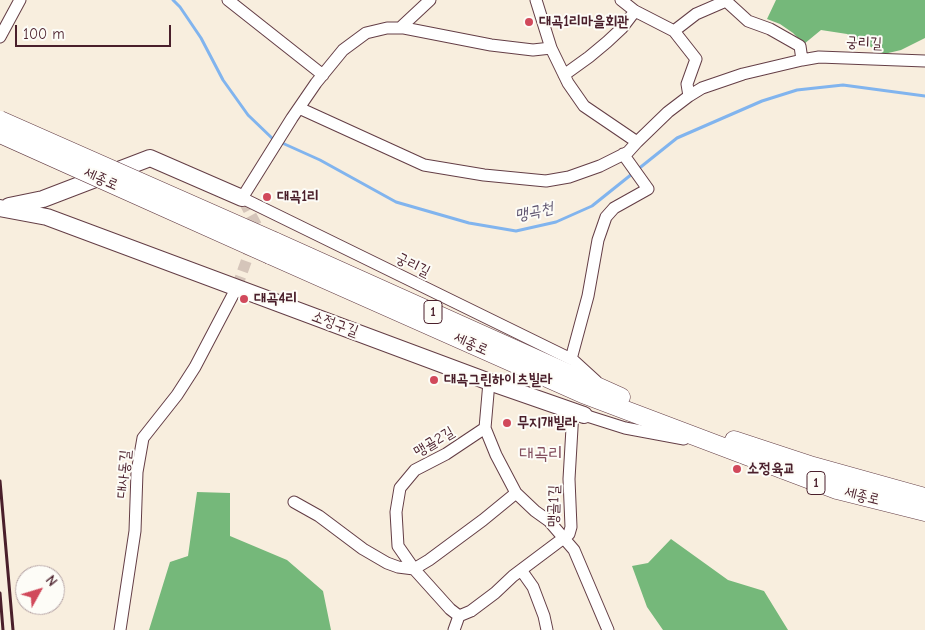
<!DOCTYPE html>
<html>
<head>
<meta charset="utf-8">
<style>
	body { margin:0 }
	#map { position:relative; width:925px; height:630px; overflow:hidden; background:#f8eede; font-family:"Comic Neue",sans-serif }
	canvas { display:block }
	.north { position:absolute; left:15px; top:565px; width:50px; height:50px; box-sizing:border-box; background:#fdfcf7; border:1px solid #b5a4a5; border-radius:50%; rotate:51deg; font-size:14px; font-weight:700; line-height:20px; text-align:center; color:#4a1f2b }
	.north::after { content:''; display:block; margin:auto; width:18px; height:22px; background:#d1495b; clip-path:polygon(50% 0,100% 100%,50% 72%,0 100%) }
	.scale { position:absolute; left:15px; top:25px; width:156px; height:22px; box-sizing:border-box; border:2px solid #4a1f2b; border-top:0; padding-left:6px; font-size:15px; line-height:18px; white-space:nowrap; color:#4a1f2b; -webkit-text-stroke:4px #fdfcf7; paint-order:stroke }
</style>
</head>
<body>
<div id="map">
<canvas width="925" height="630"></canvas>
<div class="north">N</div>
<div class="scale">100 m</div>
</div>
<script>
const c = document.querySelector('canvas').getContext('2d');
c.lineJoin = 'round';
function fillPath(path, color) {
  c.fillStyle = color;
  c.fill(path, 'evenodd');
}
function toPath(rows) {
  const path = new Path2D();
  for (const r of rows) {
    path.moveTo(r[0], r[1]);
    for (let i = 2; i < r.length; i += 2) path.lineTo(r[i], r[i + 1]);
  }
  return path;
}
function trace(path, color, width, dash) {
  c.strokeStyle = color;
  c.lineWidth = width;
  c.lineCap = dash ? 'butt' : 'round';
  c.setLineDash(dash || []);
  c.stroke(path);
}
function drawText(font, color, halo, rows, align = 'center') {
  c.font = font + ' "Comic Neue","Poor Story",sans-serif';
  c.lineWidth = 4;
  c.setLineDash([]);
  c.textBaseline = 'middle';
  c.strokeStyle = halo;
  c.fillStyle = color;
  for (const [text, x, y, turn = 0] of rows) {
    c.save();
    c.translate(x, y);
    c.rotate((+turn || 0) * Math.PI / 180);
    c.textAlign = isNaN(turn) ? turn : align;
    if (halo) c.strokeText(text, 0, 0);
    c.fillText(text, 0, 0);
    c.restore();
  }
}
const forest = toPath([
	[776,0,925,0,925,38,901,50,884,54,847,34,821,30,804,44,793,33,780,24,767,19],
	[197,492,230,493,230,536,287,560,323,591,331,630,149,630,170,562,188,556],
	[671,539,728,580,764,591,788,630,663,630,647,607,632,566,648,563]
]);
const stream = toPath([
	[173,0,180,7,201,38,223,80,248,115,274,140],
	[280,142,320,160,396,202,469,223,516,231,556,222,592,206,677,138,762,101,797,90,843,85,925,96]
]);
const streetTunnel = toPath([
	[237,287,258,228,242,198]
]);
const street = toPath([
	[228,0,323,75],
	[621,0,635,11,674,31,696,59,687,84,689,96,668,112,637,142],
	[400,28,430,0],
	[674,31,696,14,726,1,748,21,770,29,800,46,802,60,743,74,702,88,689,96],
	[0,37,20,0],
	[551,48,533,50,491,45,404,28,387,28,366,33,343,50,316,83,292,118,242,198,573,360,596,381],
	[802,60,819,57,925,61],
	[564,75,589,57,607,42,622,28,635,11],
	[299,108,424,165,484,175,546,181,569,177,600,166,628,152,637,142,584,106,568,83,551,48,536,0],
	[571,359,588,296,598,240,606,217,614,208,648,189,623,154],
	[489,382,485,428,496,455,516,493,535,511,549,521,574,550,608,630],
	[584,415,625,428,684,439],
	[485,428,446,454,415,470,400,488,396,512,398,546,414,569,450,609,459,616,471,611,495,593,513,576,569,534,571,527,569,479,573,411],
	[294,502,319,516,363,549,387,563,398,567,414,569,429,560,483,520,516,493],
	[521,570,533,587,544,616,547,630],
	[120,630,135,531,137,472,143,438,177,395,195,367,237,287],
	[454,630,459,616]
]);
const secondary = toPath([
	[9,206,43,199,150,158,242,198],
	[0,208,47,217,495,384,584,415]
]);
const primary = toPath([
	[274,241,621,397],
	[270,255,583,394,837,490,925,512],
	[734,440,813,466,925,497]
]);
const rail = toPath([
	[0,481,13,630],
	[0,593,3,630]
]);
const primaryBridge = toPath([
	[0,120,274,241],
	[0,134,270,255]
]);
const markers = [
	[529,22,5,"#d1495b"],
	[267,197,5,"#d1495b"],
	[244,299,5,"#d1495b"],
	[434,380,5,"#d1495b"],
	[507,423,5,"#d1495b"],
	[737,469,5,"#d1495b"]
];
const shields = [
	[433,312,18],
	[816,483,18]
];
const shieldNames = [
	["1",433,312],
	["1",816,483]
];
const poiNames = [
	["대곡1리마을회관",539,22],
	["대곡1리",277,197],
	["대곡4리",254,299],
	["대곡그린하이츠빌라",444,380],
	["무지개빌라",517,423],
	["소정육교",747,469]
];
const streetNames = [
	["궁리길",864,43,2],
	["세종로",101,179,24],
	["궁리길",413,265,26],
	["소정구길",335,324,20],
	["세종로",471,344,24],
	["맹골2길",434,442,-31],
	["대사동길",124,474,-85],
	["세종로",862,496,14],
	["맹골1길",554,506,-89]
];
const waterNames = [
	["맹곡천",534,212,-12]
];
const quarterNames = [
	["대곡리",541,454]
];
fillPath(forest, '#75b87a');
trace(stream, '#81b4ee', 3);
trace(streetTunnel, '#d5c5ba', 11, [11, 5.5]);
trace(street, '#643e46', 13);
trace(secondary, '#643e46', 18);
trace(primary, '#643e46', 19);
trace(street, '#fff', 11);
trace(secondary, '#fff', 16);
trace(primary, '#fff', 18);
trace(rail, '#4a1f2b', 3);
trace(primaryBridge, '#643e46', 19, []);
trace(primaryBridge, '#fff', 18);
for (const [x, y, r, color] of markers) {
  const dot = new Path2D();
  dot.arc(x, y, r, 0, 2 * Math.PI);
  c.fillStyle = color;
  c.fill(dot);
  trace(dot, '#fdfcf7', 2);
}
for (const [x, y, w] of shields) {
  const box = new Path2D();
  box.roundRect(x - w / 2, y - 11.5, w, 23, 4);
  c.fillStyle = '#fdfcf7';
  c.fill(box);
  trace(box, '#4a1f2b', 1);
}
drawText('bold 14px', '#4a1f2b', null, shieldNames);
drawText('bold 15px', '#4a1f2b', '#fdfcf7', poiNames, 'left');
drawText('15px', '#4a1f2b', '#fdfcf7', streetNames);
drawText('italic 16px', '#5d536f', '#fdfcf7', waterNames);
drawText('18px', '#84505f', '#fdfcf7', quarterNames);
</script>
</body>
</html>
